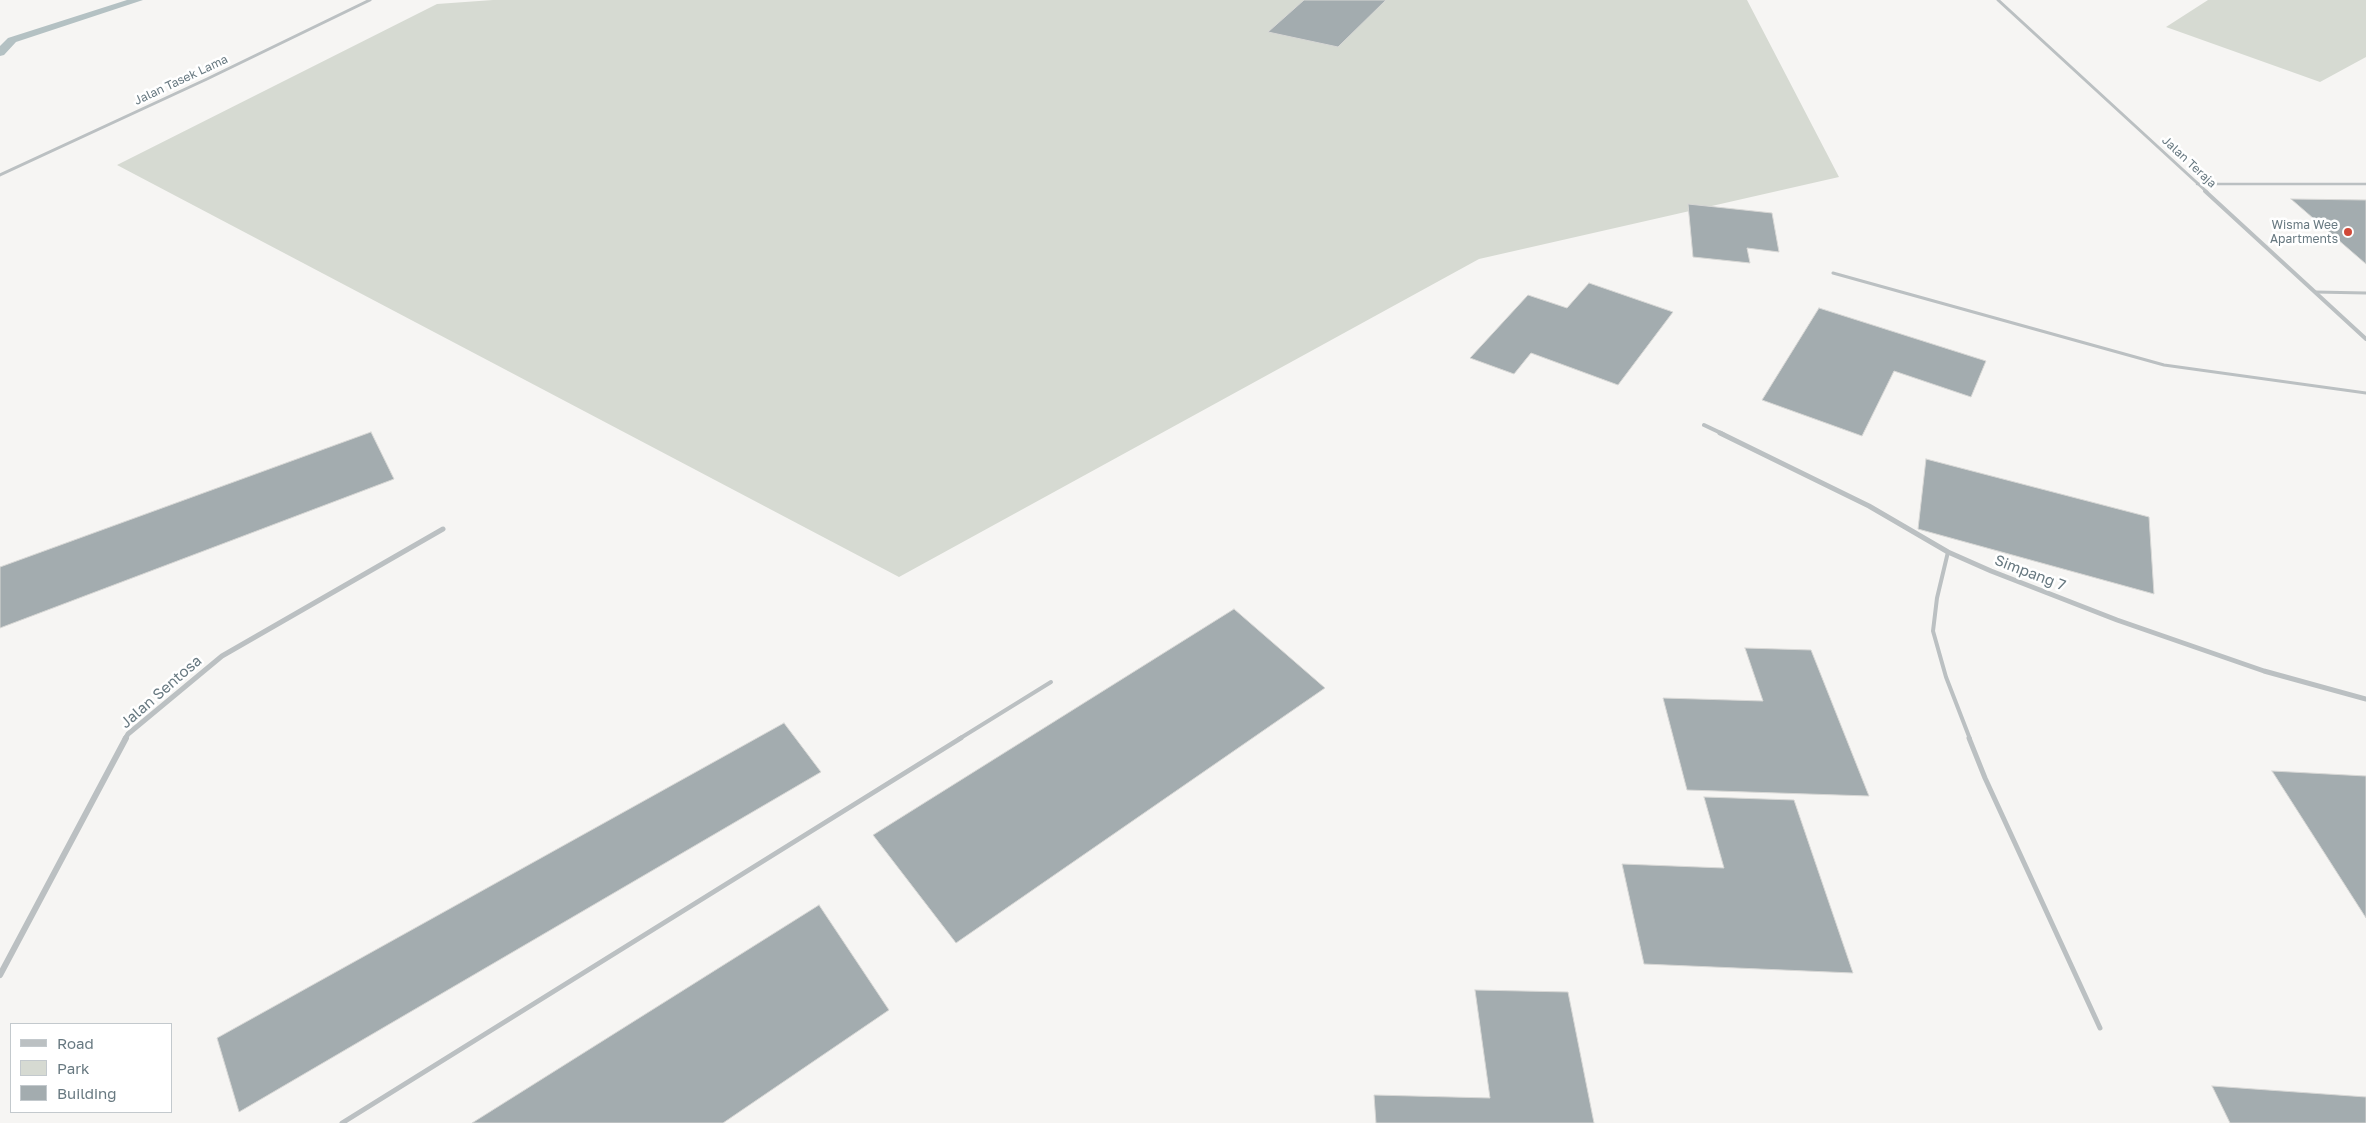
<!DOCTYPE html>
<html>
<head>
<meta charset="utf-8">
<style>
	body { margin:0 }
	#map { position:relative; width:2366px; height:1123px; overflow:hidden; background:#f6f5f3; font-family:"Golos Text",sans-serif }
	canvas { display:block }
	.legend { position:absolute; left:10px; top:1023px; width:162px; height:90px; box-sizing:border-box; background:#fff; border:1px solid #c3c9cd; margin:0; padding:6px 9px; list-style:none; font-size:15px; color:#687981 }
	.legend li { display:flex; align-items:center; gap:10px; height:25px }
	.legend b { width:25px; border:1px solid #c3c9cd }
</style>
</head>
<body>
<div id="map">
<canvas width="2366" height="1123"></canvas>
<ul class="legend">
<li><b style="height:6px;background:#bbc0c2"></b>Road</li>
<li><b style="height:14px;background:#d6dad2"></b>Park</li>
<li><b style="height:14px;background:#a3acaf"></b>Building</li>
</ul>
</div>
<script>
const c = document.querySelector('canvas').getContext('2d');
c.lineJoin = 'round';
function fillPath(path, color) {
  c.fillStyle = color;
  c.fill(path, 'evenodd');
}
function toPath(rows) {
  const path = new Path2D();
  for (const r of rows) {
    path.moveTo(r[0], r[1]);
    for (let i = 2; i < r.length; i += 2) path.lineTo(r[i], r[i + 1]);
  }
  return path;
}
function trace(path, color, width, dash) {
  c.strokeStyle = color;
  c.lineWidth = width;
  c.lineCap = dash ? 'butt' : 'round';
  c.setLineDash(dash || []);
  c.stroke(path);
}
function drawText(font, color, halo, rows, align = 'center') {
  c.font = font + ' "Golos Text",sans-serif';
  c.lineWidth = 5;
  c.setLineDash([]);
  c.textBaseline = 'middle';
  c.strokeStyle = halo;
  c.fillStyle = color;
  for (const [text, x, y, turn = 0] of rows) {
    c.save();
    c.translate(x, y);
    c.rotate((+turn || 0) * Math.PI / 180);
    c.textAlign = isNaN(turn) ? turn : align;
    if (halo) c.strokeText(text, 0, 0);
    c.fillText(text, 0, 0);
    c.restore();
  }
}
const green = toPath([
	[493,0,1747,0,1839,177,1479,259,899,577,117,165,437,4],
	[2208,0,2366,0,2366,57,2320,82,2166,27]
]);
const stream = toPath([
	[127,0,143,0,16,42,4,55,0,56,0,46,8,38,127,0]
]);
const building = toPath([
	[1304,0,1386,0,1338,47,1268,32,1304,0],
	[2291,199,2366,200,2366,264,2291,199],
	[1688,204,1772,213,1779,252,1747,248,1750,263,1693,257,1688,204],
	[1589,283,1673,312,1618,385,1531,353,1514,374,1470,358,1528,295,1567,308,1589,283],
	[1819,308,1986,361,1971,397,1894,371,1862,436,1762,400,1819,308],
	[371,432,394,479,0,628,0,567,371,432],
	[1926,459,2149,517,2154,594,1918,529,1926,459],
	[1234,609,1325,688,956,943,873,835,1234,609],
	[1745,648,1811,650,1869,796,1687,790,1663,698,1763,701,1745,648],
	[784,723,821,772,239,1112,217,1038,784,723],
	[2272,771,2366,776,2366,918,2272,771],
	[1704,797,1794,800,1853,973,1644,964,1622,864,1724,868,1704,797],
	[819,905,889,1010,723,1123,472,1123,819,905],
	[1475,990,1568,992,1594,1123,1376,1123,1374,1095,1490,1098,1475,990],
	[2212,1086,2366,1097,2366,1123,2230,1123,2212,1086]
]);
const serviceFar3 = toPath([
	[2197,184,2366,184]
]);
const serviceFar2 = toPath([
	[1833,273,2164,365,2366,393],
	[2315,292,2366,293]
]);
const serviceFar1 = toPath([
	[1948,552,1937,598,1933,631,1946,677,1970,739],
	[959,739,1051,682]
]);
const service = toPath([
	[1969,738,1985,778,2100,1028],
	[342,1123,961,738]
]);
const minorFar3 = toPath([
	[1998,0,2207,192],
	[0,175,207,79,370,0]
]);
const minorFar2 = toPath([
	[2205,191,2366,339],
	[1704,425,1723,434]
]);
const minorFar1 = toPath([
	[1720,433,1869,506,1948,552,1991,571,2117,620,2264,671,2366,699],
	[125,739,128,734,222,656,443,529]
]);
const minor = toPath([
	[0,975,126,738]
]);
const markers = [
	[2348,232,5,"#d14938"]
];
const farStreetnames = [
	["Jalan Tasek Lama",181,80,-25],
	["Jalan Teraja",2189,162,43]
];
const farPoinames = [
	["Wisma Wee",2338,225],
	["Apartments",2338,239]
];
const streetNames = [
	["Simpang 7",2030,573,21],
	["Jalan Sentosa",161,692,-41]
];
fillPath(green, '#d6dad2');
fillPath(stream, '#b4c1c3');
fillPath(building, '#a3acaf');
trace(building, '#d7d7d5', 1);
trace(serviceFar3, '#bbc0c2', 2.5);
trace(serviceFar2, '#bbc0c2', 3);
trace(serviceFar1, '#bbc0c2', 4);
trace(service, '#bbc0c2', 5);
trace(minorFar3, '#bbc0c2', 3);
trace(minorFar2, '#bbc0c2', 4);
trace(minorFar1, '#bbc0c2', 5);
trace(minor, '#bbc0c2', 6);
for (const [x, y, r, color] of markers) {
  const dot = new Path2D();
  dot.arc(x, y, r, 0, 2 * Math.PI);
  c.fillStyle = color;
  c.fill(dot);
  trace(dot, '#fff', 2);
}
drawText('12px', '#687981', '#fff', farStreetnames);
drawText('12px', '#687981', '#fff', farPoinames, 'right');
drawText('15px', '#687981', '#fff', streetNames);
</script>
</body>
</html>
